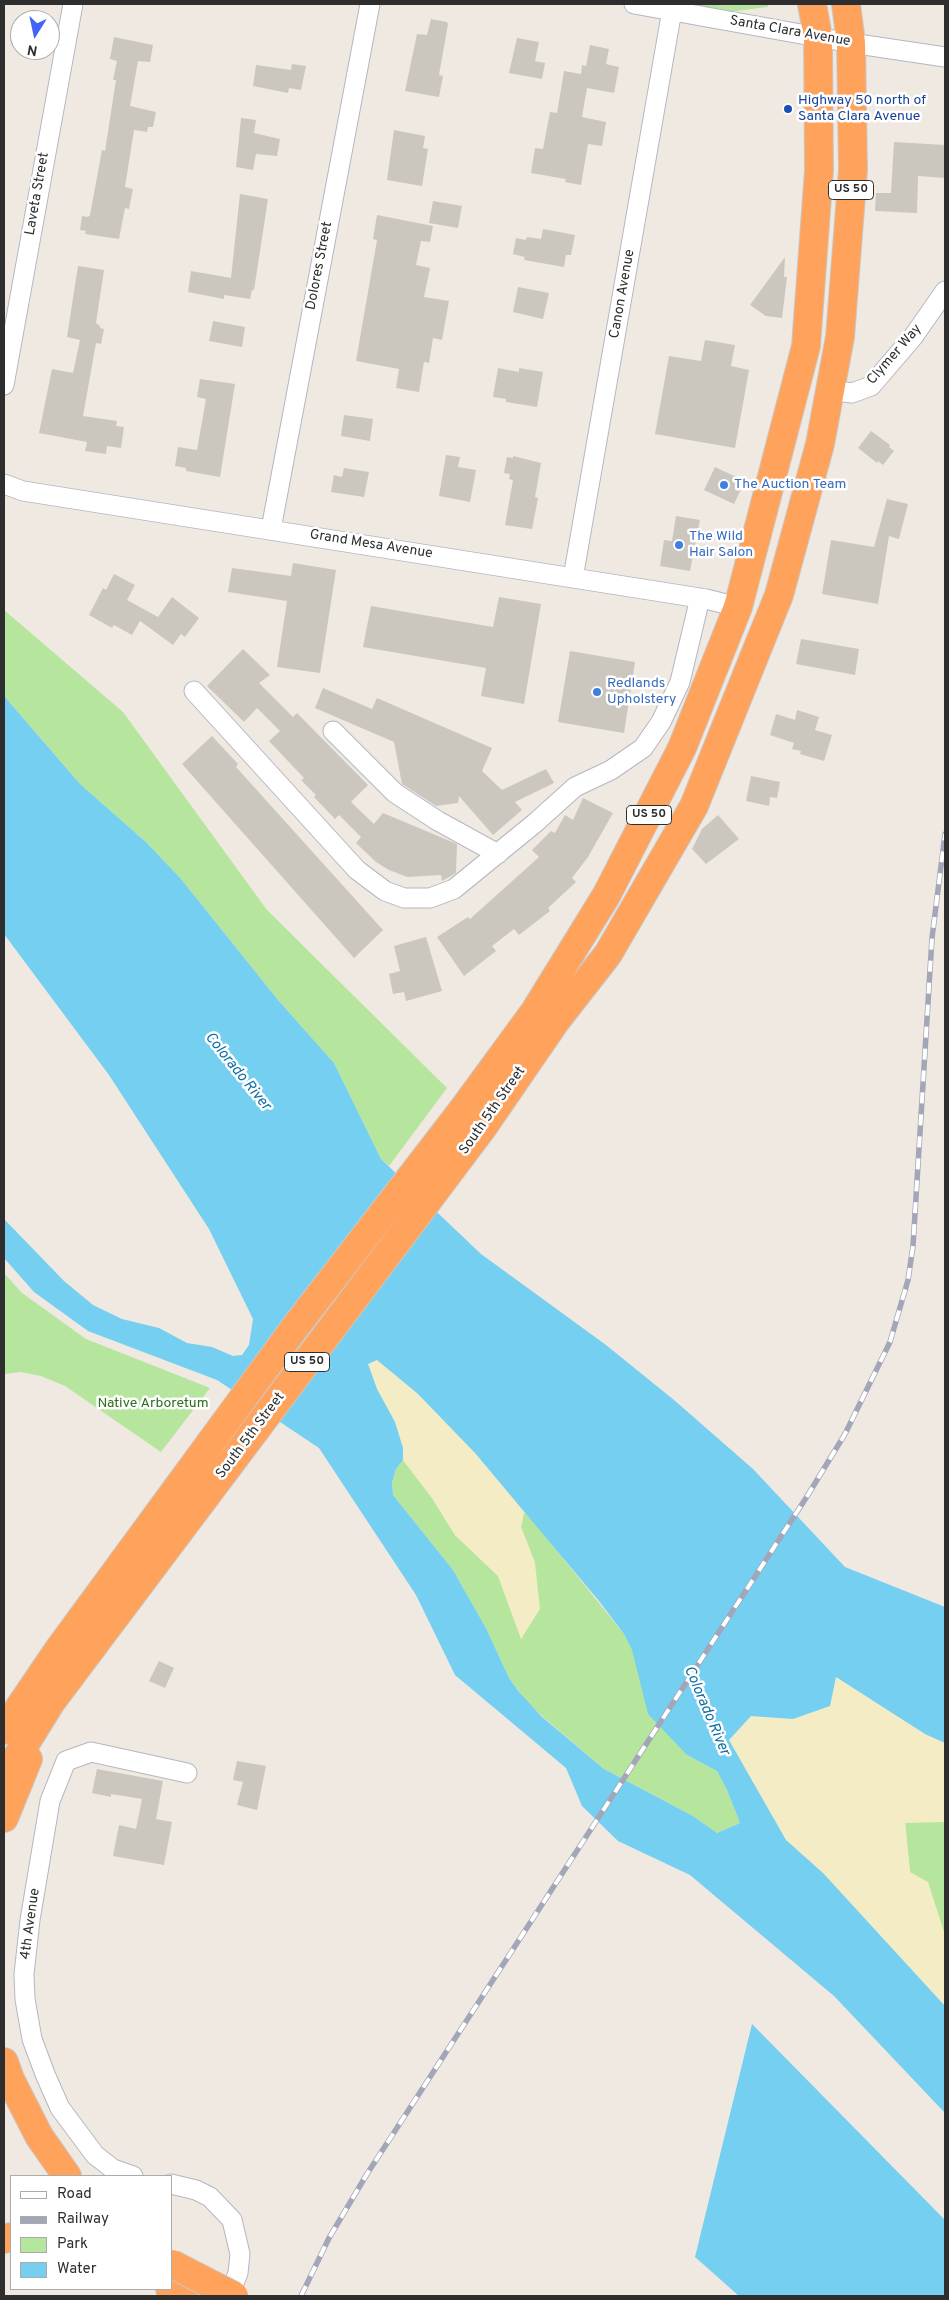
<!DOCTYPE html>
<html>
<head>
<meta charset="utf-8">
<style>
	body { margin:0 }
	#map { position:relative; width:949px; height:2300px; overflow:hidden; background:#efe9e1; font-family:Overpass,sans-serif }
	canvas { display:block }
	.frame { position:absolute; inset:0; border:5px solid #2e2e2e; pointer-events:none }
	.legend { position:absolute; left:10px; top:2175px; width:162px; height:115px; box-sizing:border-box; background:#fff; border:1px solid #ababab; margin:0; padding:6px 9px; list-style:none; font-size:15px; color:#2e2e2e }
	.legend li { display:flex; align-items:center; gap:10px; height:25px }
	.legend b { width:25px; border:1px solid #ababab }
	.north { position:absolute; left:10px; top:10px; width:50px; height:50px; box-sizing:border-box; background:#fff; border:1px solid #ababab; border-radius:50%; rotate:190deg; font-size:14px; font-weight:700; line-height:20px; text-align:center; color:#2e2e2e }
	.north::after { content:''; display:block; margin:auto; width:18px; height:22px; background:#4264fb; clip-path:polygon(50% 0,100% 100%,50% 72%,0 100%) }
</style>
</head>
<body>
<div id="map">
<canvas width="949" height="2300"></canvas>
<div class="frame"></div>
<ul class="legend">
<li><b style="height:6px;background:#fff"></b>Road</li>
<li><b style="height:6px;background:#a3a6b8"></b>Railway</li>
<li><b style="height:14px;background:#b6e59e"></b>Park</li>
<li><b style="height:14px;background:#75cff0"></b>Water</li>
</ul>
<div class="north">N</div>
</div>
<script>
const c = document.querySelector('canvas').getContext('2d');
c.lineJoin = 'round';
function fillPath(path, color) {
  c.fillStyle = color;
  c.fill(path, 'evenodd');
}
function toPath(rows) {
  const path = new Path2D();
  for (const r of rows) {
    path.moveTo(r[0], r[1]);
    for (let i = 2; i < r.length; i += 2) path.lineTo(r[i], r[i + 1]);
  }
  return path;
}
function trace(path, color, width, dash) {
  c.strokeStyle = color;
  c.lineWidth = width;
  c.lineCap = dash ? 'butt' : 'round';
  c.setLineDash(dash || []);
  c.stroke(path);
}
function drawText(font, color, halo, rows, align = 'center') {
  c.font = font + ' Overpass,sans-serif';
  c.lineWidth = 5;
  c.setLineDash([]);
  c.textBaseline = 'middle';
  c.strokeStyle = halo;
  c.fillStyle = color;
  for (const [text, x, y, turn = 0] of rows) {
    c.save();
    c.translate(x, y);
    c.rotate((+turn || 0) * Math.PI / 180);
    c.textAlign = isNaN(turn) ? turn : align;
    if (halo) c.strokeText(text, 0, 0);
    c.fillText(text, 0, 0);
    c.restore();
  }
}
const green = toPath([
	[676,4,770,4,767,7,722,13],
	[4,610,123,712,267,910,447,1088,389,1166,381,1159,334,1063,278,1000,181,879,147,843,80,784,4,696],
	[4,1273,22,1293,86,1339,210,1388,161,1452,65,1386,41,1376,21,1372,4,1374],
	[403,1460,432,1498,455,1535,498,1576,522,1639,535,1563,521,1527,524,1512,532,1520,624,1634,687,1755,717,1771,727,1790,740,1823,717,1833,693,1816,604,1769,528,1704,509,1678,487,1630,453,1570,393,1495,392,1483,396,1469],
	[943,1821,945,1822,945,1935,910,1872,905,1822]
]);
const sand = toPath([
	[377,1360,418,1394,446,1422,475,1453,524,1512,521,1527,535,1563,540,1609,521,1639,498,1576,455,1535,432,1498,403,1460,403,1448,395,1422,377,1389,368,1364],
	[836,1677,925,1734,945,1743,945,1822,905,1823,910,1872,928,1882,945,1935,945,2006,823,1873,786,1840,729,1740,751,1716,793,1719]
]);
const water = toPath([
	[4,696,80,784,147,843,181,879,278,1000,334,1063,381,1159,481,1254,606,1345,674,1400,753,1469,845,1567,945,1607,945,1743,925,1734,836,1677,830,1706,793,1719,751,1716,729,1740,786,1840,823,1873,945,2006,945,2113,834,1996,690,1875,618,1841,582,1806,566,1768,455,1675,416,1595,319,1448,217,1380,88,1331,34,1292,4,1258,4,1219,64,1281,93,1305,122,1319,159,1328,187,1343,212,1347,233,1356,242,1355,249,1345,253,1319,209,1229,109,1075,4,934],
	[377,1360,418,1394,475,1453,599,1601,624,1634,632,1650,648,1714,687,1755,717,1771,727,1790,740,1823,717,1833,693,1816,604,1769,541,1716,519,1692,509,1678,487,1630,453,1570,393,1495,392,1483,396,1469,403,1460,403,1448,395,1422,377,1389,368,1364],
	[752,2024,945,2220,945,2296,739,2296,695,2257]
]);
const building = toPath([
	[431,19,447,22,448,24,439,75,443,76,439,97,405,91,417,34,427,35],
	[114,37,153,45,150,62,138,61,130,106,156,112,153,127,148,127,147,132,134,130,125,187,133,189,129,209,125,208,119,239,85,234,86,231,80,230,82,216,88,217,90,215,102,150,105,151,116,80,113,80,117,61,110,59],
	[517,38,539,42,535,61,545,63,542,79,509,73],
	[590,45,609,49,606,64,619,67,614,93,587,88,582,117,606,122,602,146,588,144,581,185,565,182,566,179,531,173,535,148,543,149,550,112,557,113,564,71,581,74,582,65,586,66],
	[292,64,306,66,301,90,289,88,288,93,253,86,256,65,291,70],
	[241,118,256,120,254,133,280,139,277,156,256,154,253,170,236,167],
	[394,130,425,136,423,148,428,149,422,186,387,180],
	[894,142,945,145,945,178,918,176,917,213,875,211,876,193,891,193],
	[240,194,268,199,254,290,252,290,250,299,224,295,224,299,188,292,191,271,231,278],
	[433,201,462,206,458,228,429,223],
	[377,215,433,226,430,242,421,241,416,265,430,268,424,297,449,301,442,340,433,338,429,363,424,362,419,392,396,388,399,369,356,361,377,240,373,239],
	[543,229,575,235,571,255,566,255,564,267,524,260,525,257,513,254,516,238,526,240,527,237,541,239],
	[785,257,784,277,787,277,782,318,766,316,750,305],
	[78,266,104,270,96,323,100,326,100,328,104,329,101,344,96,343,83,416,117,421,116,426,124,427,121,448,107,446,106,454,85,451,87,442,39,433,52,369,73,373,80,340,67,337],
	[518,287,549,293,543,319,513,312],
	[213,321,245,327,242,347,209,341],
	[705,340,735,345,731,366,749,370,735,448,655,434,669,356,701,361],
	[498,368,519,372,519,368,543,372,537,407,506,402,506,399,493,397],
	[200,379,235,384,220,477,186,471,186,468,175,466,178,447,197,450,206,399,197,397],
	[344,415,373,419,370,441,341,436],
	[871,431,890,445,889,447,894,451,883,465,878,461,877,463,858,448],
	[446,455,460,457,458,467,476,470,470,502,439,496],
	[513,456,541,463,535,497,538,498,532,529,505,525,513,480,509,479,510,474,504,473,507,457,513,458],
	[715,467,745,481,734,504,704,490],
	[344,468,369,472,364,497,331,492,334,475,342,477],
	[887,499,908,504,899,539,889,536,878,604,822,594,831,540,874,547],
	[676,516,700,520,690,571,660,566,664,540,672,541],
	[293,563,336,570,320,673,277,667,287,601,228,592,232,568,291,576],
	[114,574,135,585,127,600,158,617,172,597,199,618,185,637,181,634,173,645,140,621,132,635,114,625,112,628,89,615,103,588,106,590],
	[499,597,541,604,524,704,481,696,486,668,363,647,371,606,493,627],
	[801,639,859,649,855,675,796,664],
	[243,649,270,675,259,683,293,717,297,713,368,785,351,802,374,824,383,813,457,844,456,873,442,881,441,875,407,877,389,870,376,862,356,843,361,837,339,815,335,819,314,797,316,795,301,780,304,778,269,741,280,731,257,708,244,722,207,686],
	[570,651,635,662,624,733,558,722],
	[323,688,372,709,377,698,492,748,482,771,502,790,546,769,554,783,515,802,522,810,493,835,459,796,458,803,436,806,402,784,394,742,315,708],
	[797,710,819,717,815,730,832,735,824,761,800,754,801,751,792,749,794,743,770,735,776,714,795,720],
	[212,736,238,764,236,767,383,930,354,958,182,764],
	[751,776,780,782,777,798,770,797,769,806,746,801],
	[583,798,613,813,588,857,572,878,576,882,548,908,550,911,519,935,514,929,492,946,496,951,464,976,437,937,468,917,470,919,539,857,532,850,551,831,555,833,565,815,573,820],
	[718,815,739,839,706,864,692,849,702,829],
	[426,937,442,991,406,1001,404,992,393,994,389,974,400,971,394,946],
	[159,1661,174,1668,165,1688,149,1681],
	[237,1761,266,1766,257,1810,237,1805,243,1782,233,1780],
	[97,1769,163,1781,156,1819,172,1822,164,1865,113,1856,119,1825,136,1829,142,1799,111,1794,111,1797,92,1793]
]);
const minor = toPath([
	[634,4,851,43,945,57],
	[4,385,73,4],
	[830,390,852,393,871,386,913,337,945,291],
	[4,484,23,491,706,599,738,607],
	[271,529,370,4],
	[573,578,672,10],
	[194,691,357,870,385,891,404,898,430,898,454,889,535,823,575,787,611,770,643,748,661,722,680,682,700,598],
	[333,731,395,793,438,821,498,854],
	[133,2176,113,2169,95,2155,60,2108,45,2074,32,2039,25,1999,24,1974,30,1920,50,1801,66,1761,91,1752,187,1773],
	[171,2184,196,2190,210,2197,232,2220,240,2254,238,2273,229,2296]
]);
const highway = toPath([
	[4,1730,59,1649,296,1326,461,1112,535,1011,606,896,682,748,738,607,806,346,819,170,818,37,812,4],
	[4,1778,51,1702,483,1127,555,1022,608,954,694,806,779,595,820,444,840,337,853,170,851,43,846,4],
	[4,1818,28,1759],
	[4,2062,10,2079,39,2136,67,2176],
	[4,2239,11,2237],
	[170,2289,184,2296]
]);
const rail = toPath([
	[301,2296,329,2238,367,2174,806,1498,845,1434,890,1342,908,1280,913,1246,932,938,945,834]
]);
const highwayBridge = toPath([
	[172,2264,234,2296]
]);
const markers = [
	[788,109,5,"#1a4fb4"],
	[724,485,5,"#3f7fe0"],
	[679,545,5,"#3f7fe0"],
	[597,692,5,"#3f7fe0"]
];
const shields = [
	[851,190,45],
	[649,815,45],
	[307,1362,45]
];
const shieldNames = [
	["US 50",851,190],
	["US 50",649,815],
	["US 50",307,1362]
];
const streetNames = [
	["Santa Clara Avenue",790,32,10],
	["Laveta Street",38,194,-80],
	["Dolores Street",320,266,-79],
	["Canon Avenue",623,294,-80],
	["Clymer Way",895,355,-49],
	["Grand Mesa Avenue",371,545,9],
	["South 5th Street",493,1111,-55],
	["South 5th Street",251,1436,-53],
	["4th Avenue",31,1924,-82]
];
const transitNames = [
	["Highway 50 north of",798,101],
	["Santa Clara Avenue",798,117]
];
const shopNames = [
	["The Auction Team",734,485],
	["The Wild",689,537],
	["Hair Salon",689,553],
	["Redlands",607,684],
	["Upholstery",607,700]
];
const parkNames = [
	["Native Arboretum",153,1404]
];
const waterNames = [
	["Colorado River",237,1072,51],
	["Colorado River",706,1711,67]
];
fillPath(green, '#b6e59e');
fillPath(sand, '#f3ecc5');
fillPath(water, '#75cff0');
fillPath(building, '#cbc7bf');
trace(minor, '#b4b7c1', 21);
trace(highway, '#c9c9c9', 30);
trace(minor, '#fff', 19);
trace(highway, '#ffa35c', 28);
trace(rail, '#a3a6b8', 5.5);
trace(rail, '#fff', 4, [11]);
trace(highwayBridge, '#c9c9c9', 30, []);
trace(highwayBridge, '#ffa35c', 28);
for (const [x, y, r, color] of markers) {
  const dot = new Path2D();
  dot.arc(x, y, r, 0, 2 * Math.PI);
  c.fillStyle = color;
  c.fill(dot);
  trace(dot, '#fff', 2);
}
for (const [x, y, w] of shields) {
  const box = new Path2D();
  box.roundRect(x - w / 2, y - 9.5, w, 19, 4);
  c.fillStyle = '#fff';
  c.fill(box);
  trace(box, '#2e2e2e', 1);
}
drawText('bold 12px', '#2e2e2e', null, shieldNames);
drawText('14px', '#2e2e2e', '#fff', streetNames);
drawText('14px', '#164399', '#fff', transitNames, 'left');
drawText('14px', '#366cbe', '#fff', shopNames, 'left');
drawText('14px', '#2c6e1b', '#fff', parkNames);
drawText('italic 15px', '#0d6fa3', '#fff', waterNames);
</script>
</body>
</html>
